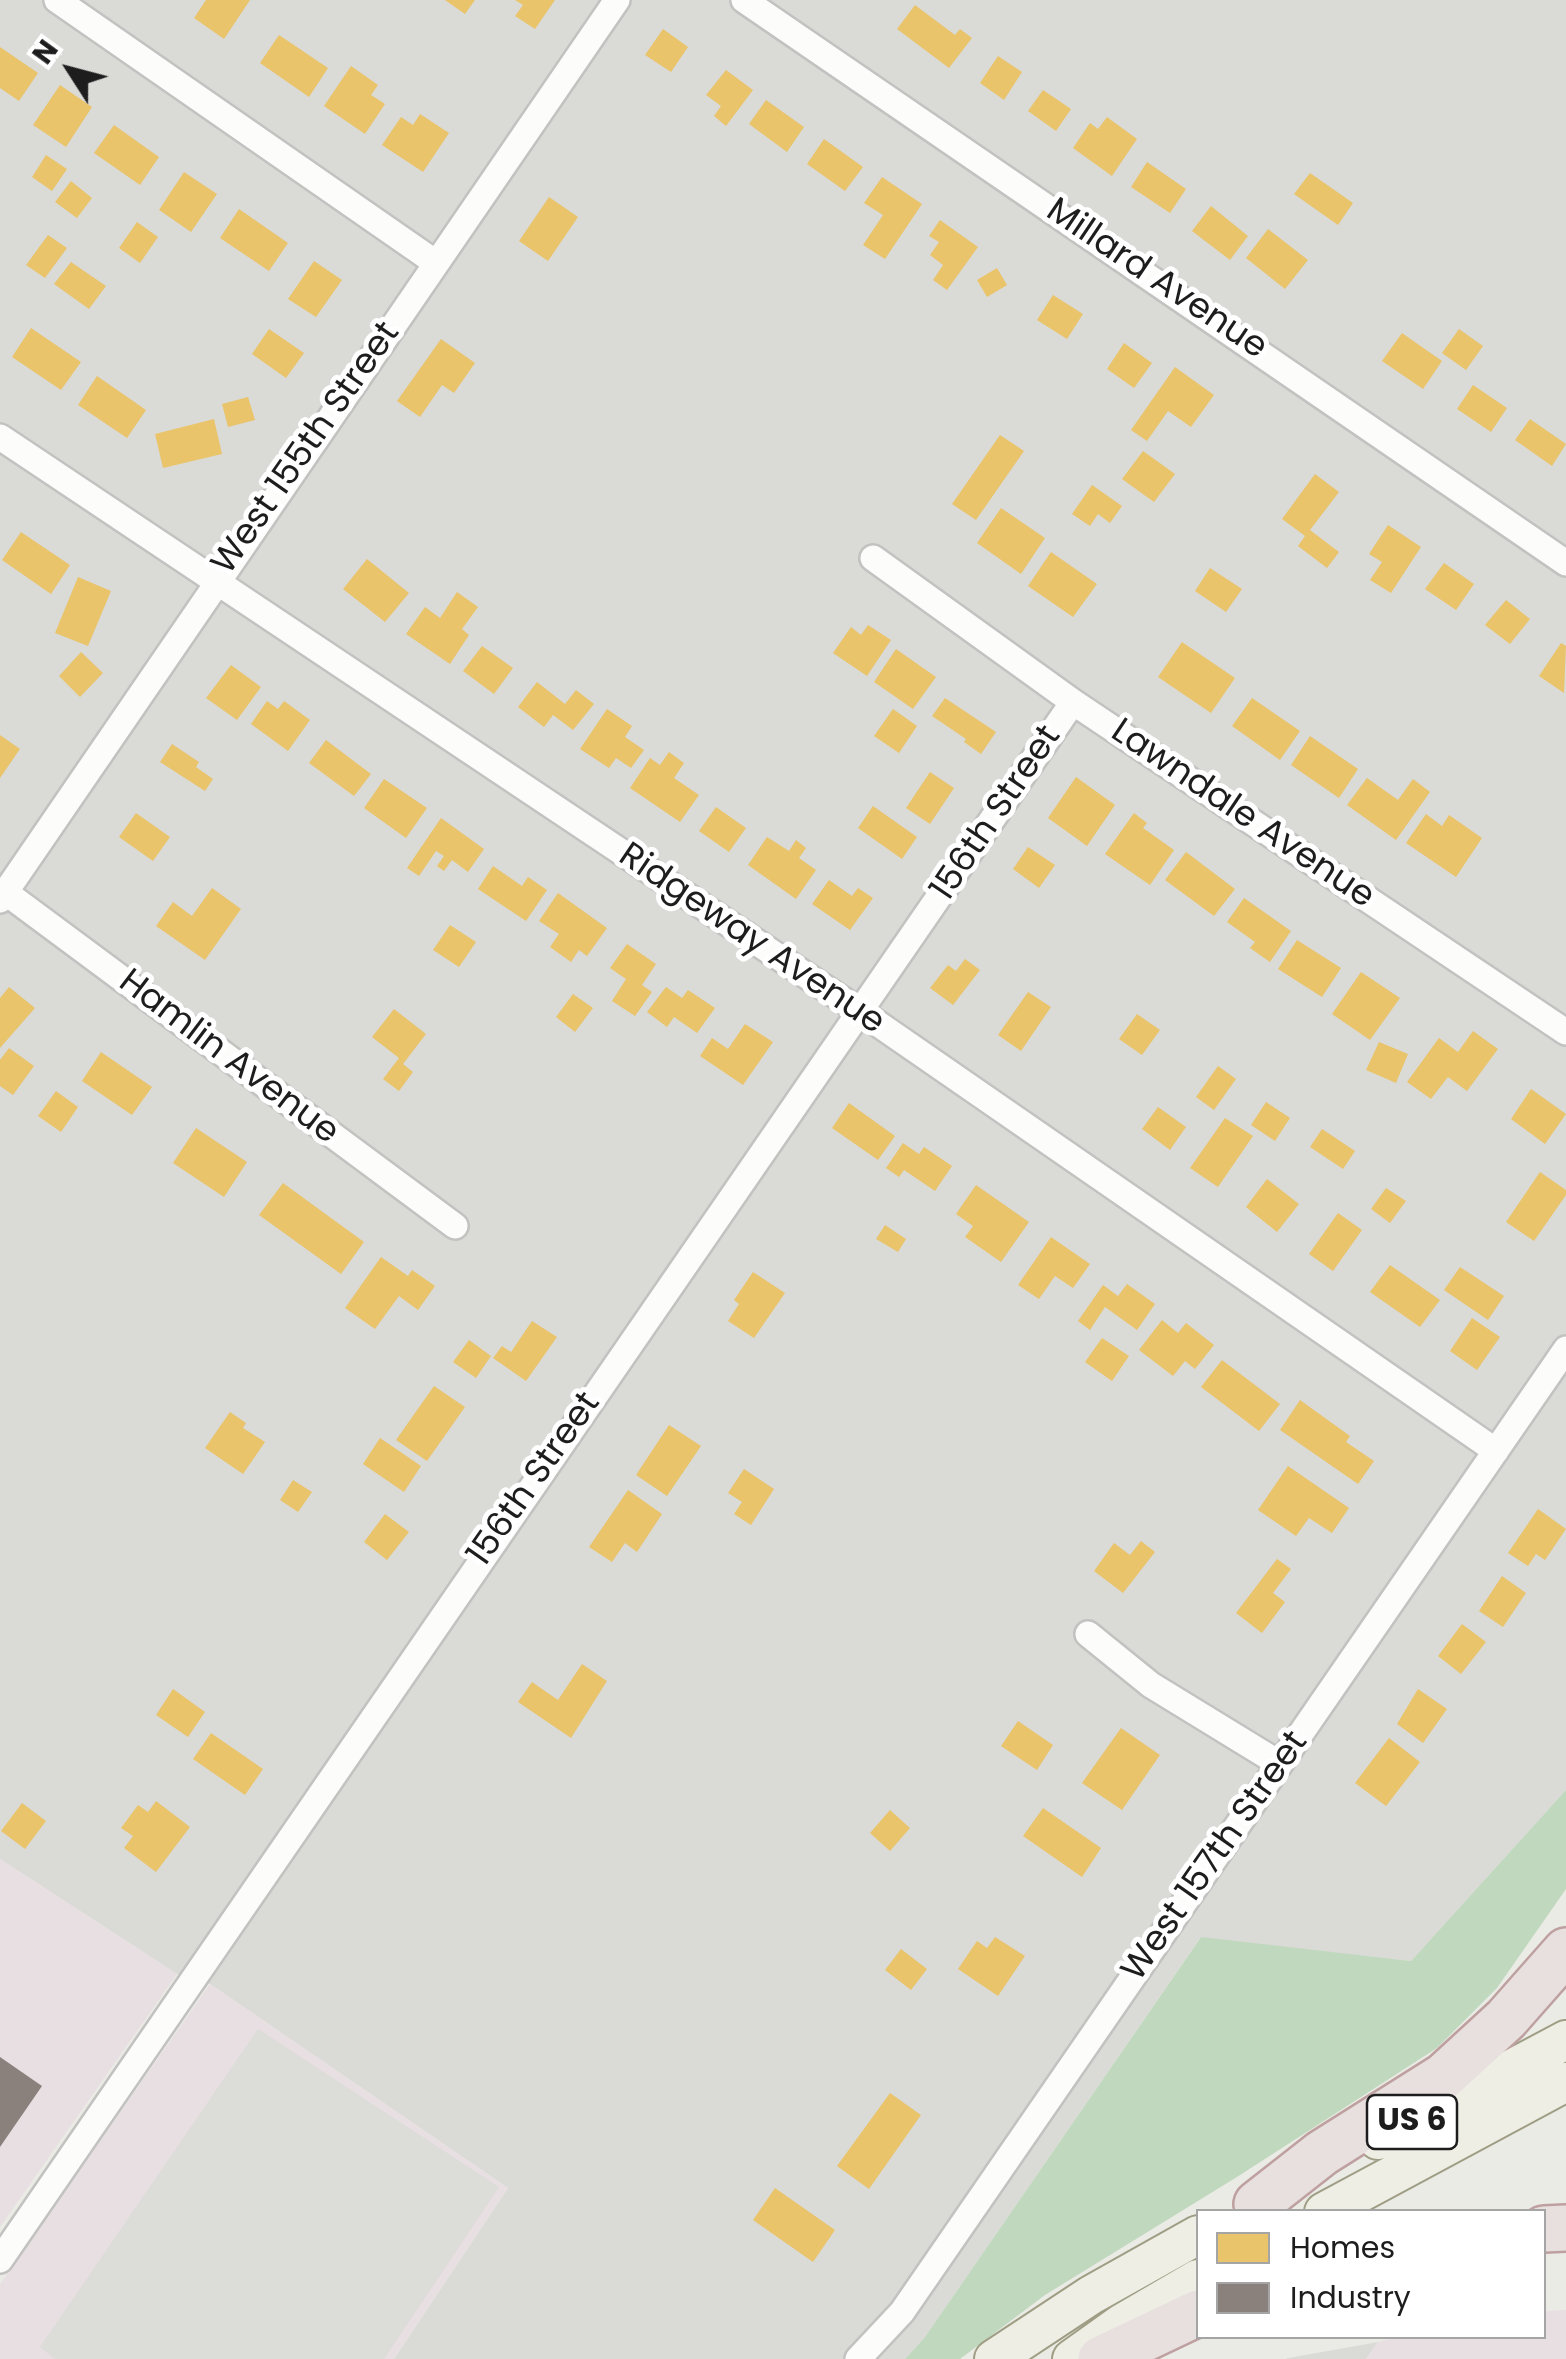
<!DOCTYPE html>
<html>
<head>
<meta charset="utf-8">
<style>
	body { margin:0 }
	#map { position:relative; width:1566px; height:2359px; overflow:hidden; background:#ebebe6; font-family:Poppins,sans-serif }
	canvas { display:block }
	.legend { position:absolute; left:1196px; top:2209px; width:350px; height:130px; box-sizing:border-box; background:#fff; border:2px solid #a5a5a5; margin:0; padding:12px 18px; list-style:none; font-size:30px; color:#1d1d1d }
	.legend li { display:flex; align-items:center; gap:20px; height:50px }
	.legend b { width:50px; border:2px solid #a5a5a5 }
	.north { position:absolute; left:20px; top:20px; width:100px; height:100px; -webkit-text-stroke:8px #fff; paint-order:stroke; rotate:306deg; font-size:28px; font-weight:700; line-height:40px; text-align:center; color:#1d1d1d }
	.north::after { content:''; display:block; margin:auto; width:35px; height:45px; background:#1d1d1d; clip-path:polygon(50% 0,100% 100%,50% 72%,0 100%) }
</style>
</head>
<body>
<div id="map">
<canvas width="1566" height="2359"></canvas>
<ul class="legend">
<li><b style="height:28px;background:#e9c46a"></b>Homes</li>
<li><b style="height:28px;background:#8a817c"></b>Industry</li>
</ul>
<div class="north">N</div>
</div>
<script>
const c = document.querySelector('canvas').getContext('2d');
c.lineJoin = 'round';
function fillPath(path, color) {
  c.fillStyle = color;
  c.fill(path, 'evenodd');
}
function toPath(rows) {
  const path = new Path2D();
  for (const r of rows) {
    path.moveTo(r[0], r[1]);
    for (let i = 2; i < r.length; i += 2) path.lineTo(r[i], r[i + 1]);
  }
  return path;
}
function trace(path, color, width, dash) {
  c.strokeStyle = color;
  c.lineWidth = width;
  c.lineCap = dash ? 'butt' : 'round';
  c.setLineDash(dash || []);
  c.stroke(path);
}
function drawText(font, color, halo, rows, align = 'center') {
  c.font = font + ' Poppins,sans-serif';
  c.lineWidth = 10;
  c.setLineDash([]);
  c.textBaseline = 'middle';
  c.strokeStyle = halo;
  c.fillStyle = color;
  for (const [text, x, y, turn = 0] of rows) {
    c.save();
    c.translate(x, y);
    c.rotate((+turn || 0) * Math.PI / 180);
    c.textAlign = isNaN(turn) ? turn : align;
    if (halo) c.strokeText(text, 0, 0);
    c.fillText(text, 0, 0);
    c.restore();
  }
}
const residential = toPath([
	[0,0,1566,0,1566,1790,1411,1961,1200,1938,925,2337,905,2359,394,2359,508,2188,210,1984,177,1974,0,1859],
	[1378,2342,1366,2359,1285,2359,1288,2358]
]);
const industrial = toPath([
	[0,1859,177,1974,0,2227],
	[210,1984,508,2188,394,2359,0,2359,0,2284],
	[1566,2310,1566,2359,1366,2359,1378,2342,1398,2337,1544,2336,1544,2311]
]);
const forest = toPath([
	[1566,1790,1566,1889,1497,1988,1437,2048,1237,2177,1045,2295,960,2359,905,2359,925,2337,1201,1937,1411,1961]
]);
const parking = toPath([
	[258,2029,499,2187,384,2359,55,2359,40,2347]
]);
const homes = toPath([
	[206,0,250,0,224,39,194,18],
	[445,0,475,0,465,14],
	[515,0,555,0,535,29,515,16,523,5],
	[915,5,955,35,960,29,972,38,949,68,897,29],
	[663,29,688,47,671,72,645,55],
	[279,35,328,68,309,97,260,63],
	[0,47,38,73,19,101,0,88],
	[998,56,1022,72,1004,100,980,83],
	[351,66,378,85,371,95,385,104,365,134,324,106],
	[726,70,753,90,726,126,714,116,721,106,706,95],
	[60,85,92,107,66,147,33,125],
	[1043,90,1071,109,1056,131,1028,111],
	[766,100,804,127,787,152,749,124],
	[420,114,449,133,423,172,382,145,401,117,413,125],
	[1107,117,1137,139,1112,176,1073,148,1090,123,1098,129],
	[114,125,159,157,140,185,94,153],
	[824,139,863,167,845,191,807,164],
	[46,155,67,169,52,191,32,177],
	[1147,162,1186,189,1170,213,1131,187],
	[184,172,217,194,191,232,159,210],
	[1310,173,1353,203,1338,225,1294,194],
	[882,177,922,204,885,259,863,245,883,215,864,203],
	[71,181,92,198,77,218,55,202],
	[549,197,578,217,548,261,519,241],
	[1211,206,1248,236,1230,260,1192,231],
	[239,209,288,243,269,271,220,238],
	[940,220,978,247,947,290,933,280,943,265,930,255,939,242,929,236],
	[137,222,158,237,140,263,119,248],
	[1268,229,1308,260,1285,289,1246,258],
	[48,235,67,248,45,278,26,265],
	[314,261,342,280,316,317,288,299],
	[71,262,106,286,89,309,54,284],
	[997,268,1007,285,987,297,977,280],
	[1053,295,1083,314,1067,339,1037,320],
	[31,328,81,362,61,390,12,357],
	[269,329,304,353,286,378,252,354],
	[1459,329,1483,346,1466,370,1442,353],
	[1402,333,1442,361,1423,389,1382,361],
	[441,339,475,363,454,393,442,385,420,417,397,401],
	[1124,343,1152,363,1134,388,1107,369],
	[1175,367,1214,395,1191,427,1168,411,1147,441,1131,430],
	[97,376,146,410,127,438,78,405],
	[1473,385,1507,408,1491,432,1457,409],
	[248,397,255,420,228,427,222,404],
	[214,419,222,454,163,468,155,434],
	[1530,419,1566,444,1552,466,1515,440],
	[1000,435,1024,451,976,520,952,504],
	[1143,451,1175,474,1154,502,1122,479],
	[1315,474,1339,492,1310,530,1339,552,1327,568,1298,546,1305,536,1282,519],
	[1092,485,1122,506,1110,523,1098,514,1090,526,1072,514],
	[1001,508,1045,538,1021,574,977,543],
	[1388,525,1421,547,1391,593,1370,580,1382,562,1369,554],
	[21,532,70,565,51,594,2,560],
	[1051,552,1097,584,1073,617,1028,586],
	[367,559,409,593,385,622,343,589],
	[1444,563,1474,584,1456,610,1425,589],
	[1210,568,1242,589,1226,612,1195,591],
	[78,577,111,591,88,646,55,633],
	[457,592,478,607,462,629,469,635,450,664,406,634,425,607,440,618],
	[1506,600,1530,619,1510,644,1485,625],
	[868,625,891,640,867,676,833,653,851,627,861,635],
	[1182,642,1235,678,1211,713,1158,677],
	[1561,643,1566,646,1564,693,1539,676],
	[482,646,513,668,494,694,463,671],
	[896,649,936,677,913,709,874,682],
	[81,652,103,673,80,697,59,676],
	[231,665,261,687,237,720,206,698],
	[537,682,565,704,576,690,594,704,573,730,553,715,544,727,518,707],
	[945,698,996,732,981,754,964,742,966,739,932,716],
	[1252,698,1300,731,1280,760,1232,726],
	[267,701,278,709,284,701,310,720,288,751,251,724],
	[607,709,632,726,625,737,644,750,631,768,616,758,609,768,580,749],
	[893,709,917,726,899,753,874,736],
	[0,735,20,749,0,778],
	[1310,736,1358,769,1339,798,1291,765],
	[326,740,371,774,354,796,309,763],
	[172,744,199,762,196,767,213,779,205,791,160,762],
	[669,752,684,763,674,778,699,795,680,822,630,788,650,758,660,765],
	[930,772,954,788,930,824,906,808],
	[1076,777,1115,805,1087,846,1048,818],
	[1367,778,1398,800,1413,779,1430,792,1396,840,1347,805],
	[384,779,427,808,406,838,364,808],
	[873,806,917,837,902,859,858,828],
	[716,807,746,828,729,852,699,831],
	[136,813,170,837,153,861,119,837],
	[1134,813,1147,823,1143,828,1174,850,1150,885,1105,854],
	[1426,814,1442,826,1449,815,1482,838,1456,877,1406,843],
	[441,818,484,849,468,872,452,860,444,871,437,866,444,856,436,851,419,876,407,868],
	[767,837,789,851,796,840,806,848,799,858,816,870,796,899,748,865],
	[1028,847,1055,865,1039,888,1013,869],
	[1186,852,1235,889,1214,916,1165,880],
	[493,866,522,886,528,877,547,890,526,921,478,889],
	[829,880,852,896,858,888,873,898,850,930,812,904],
	[212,888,241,909,205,960,156,926,173,902,192,916],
	[558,893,607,928,587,956,579,950,571,962,550,947,559,934,539,921],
	[1244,898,1291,931,1270,962,1250,948,1255,942,1227,922],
	[450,925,476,942,459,967,433,950],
	[1297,940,1341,968,1322,997,1278,969],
	[627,944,656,964,642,985,652,992,635,1016,612,1001,626,979,610,968],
	[965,959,980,970,953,1005,930,988,948,965,956,971],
	[1361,972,1400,998,1370,1040,1332,1014],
	[9,987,35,1008,0,1048,0,998],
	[666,987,682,998,688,990,715,1008,697,1033,674,1017,667,1027,647,1012],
	[1028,992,1051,1007,1021,1051,998,1035],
	[573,994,593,1008,575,1032,556,1017],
	[394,1009,426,1034,403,1064,413,1072,399,1091,383,1079,399,1058,372,1037],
	[1137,1014,1160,1030,1142,1055,1119,1039],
	[745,1024,773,1042,743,1085,700,1056,712,1038,728,1049],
	[1473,1031,1498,1049,1467,1091,1448,1077,1431,1099,1407,1082,1439,1038,1458,1052],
	[1379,1042,1408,1054,1396,1083,1366,1070],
	[9,1048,34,1066,13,1095,0,1086,0,1060],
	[101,1052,152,1087,132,1115,82,1081],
	[1218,1066,1236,1079,1214,1110,1196,1097],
	[1531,1089,1566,1114,1545,1144,1511,1119],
	[56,1091,78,1107,61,1132,38,1116],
	[1266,1102,1290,1118,1275,1141,1251,1125],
	[849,1103,895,1136,878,1160,832,1128],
	[1158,1107,1186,1127,1170,1150,1142,1129],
	[1225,1118,1253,1136,1218,1187,1190,1168],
	[196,1128,247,1162,224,1197,173,1163],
	[1322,1129,1355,1151,1343,1169,1310,1147],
	[903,1143,919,1154,924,1147,952,1166,935,1191,904,1170,899,1177,886,1168],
	[1540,1172,1566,1190,1566,1195,1534,1241,1506,1222],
	[1267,1179,1299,1204,1277,1232,1246,1207],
	[283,1183,364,1242,341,1274,259,1215],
	[976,1185,1029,1222,1001,1262,965,1237,973,1226,956,1214],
	[1386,1188,1406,1201,1390,1223,1371,1209],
	[1338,1213,1362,1230,1333,1271,1309,1254],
	[885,1225,906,1239,898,1252,876,1239],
	[1051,1237,1090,1264,1073,1288,1055,1276,1039,1299,1018,1285],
	[381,1257,408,1276,412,1270,435,1286,418,1310,399,1296,375,1329,345,1308],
	[1390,1265,1440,1300,1420,1327,1370,1292],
	[1460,1267,1504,1296,1488,1320,1444,1290],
	[753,1272,785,1293,754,1338,728,1321,739,1304,734,1300],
	[1127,1284,1155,1304,1137,1330,1105,1307,1090,1330,1078,1321,1103,1285,1118,1296],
	[1472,1318,1500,1337,1477,1370,1450,1351],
	[1162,1320,1178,1333,1186,1323,1214,1345,1195,1369,1185,1361,1173,1376,1139,1350],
	[532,1321,557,1337,526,1381,493,1358,502,1346,511,1352],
	[1102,1338,1129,1356,1112,1381,1085,1362],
	[469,1340,491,1356,476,1378,453,1362],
	[1222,1360,1280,1404,1259,1431,1201,1387],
	[434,1386,465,1407,427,1461,396,1440],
	[1300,1400,1350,1436,1346,1442,1374,1461,1358,1484,1280,1430],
	[230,1412,246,1423,243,1428,265,1442,243,1474,205,1448],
	[669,1425,701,1446,667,1496,636,1475],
	[380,1438,421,1466,404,1492,363,1464],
	[1288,1466,1349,1508,1332,1533,1309,1518,1296,1536,1258,1510],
	[744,1469,774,1489,751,1525,734,1514,742,1502,728,1493],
	[293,1480,312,1492,298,1512,280,1500],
	[628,1490,662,1514,637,1552,625,1543,612,1562,589,1547],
	[1538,1509,1566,1529,1545,1560,1536,1554,1528,1566,1508,1553],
	[385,1514,409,1532,387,1560,364,1542],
	[1141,1541,1155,1552,1123,1593,1094,1571,1114,1543,1130,1555],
	[1277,1559,1291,1569,1273,1593,1285,1602,1262,1633,1236,1613],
	[1502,1576,1526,1593,1503,1627,1479,1611],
	[1462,1624,1486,1642,1461,1674,1438,1656],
	[582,1664,607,1681,571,1738,518,1702,532,1682,558,1700],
	[173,1689,205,1712,188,1737,156,1715],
	[1418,1689,1447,1709,1423,1743,1397,1724],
	[1018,1721,1053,1745,1037,1770,1001,1746],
	[1121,1728,1160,1755,1122,1810,1082,1783],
	[211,1733,263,1769,245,1795,193,1759],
	[1389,1738,1420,1762,1386,1806,1355,1783],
	[156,1801,190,1827,156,1872,124,1848,133,1836,121,1828,138,1805,148,1812],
	[22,1803,46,1821,25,1849,1,1831],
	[1043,1808,1101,1848,1082,1877,1023,1836],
	[890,1810,910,1828,890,1851,870,1833],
	[995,1937,1025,1956,998,1996,958,1969,977,1941,987,1948],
	[901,1949,927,1969,911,1990,885,1970],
	[890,2093,921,2115,869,2189,837,2166],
	[775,2188,835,2230,813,2262,753,2220]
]);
const industry = toPath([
	[0,2057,42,2086,0,2147]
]);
const street = toPath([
	[57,0,436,263],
	[744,0,1566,563],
	[0,437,861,1012,1496,1451],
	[873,558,1073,702,1566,1032],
	[0,892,5,892,455,1226],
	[0,900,617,0],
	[1088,1634,1151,1685,1280,1764],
	[0,2260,1073,702],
	[858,2359,902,2312,1566,1349]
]);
const primary = toPath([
	[1378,2140,1566,2040],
	[1324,2212,1566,2082],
	[994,2359,1091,2295,1198,2235],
	[1072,2359,1121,2324,1198,2279]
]);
const highway = toPath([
	[1257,2204,1322,2153,1444,2076,1506,2019,1566,1951],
	[1544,2229,1566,2228],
	[1101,2359,1198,2313]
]);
const shields = [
	[1412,2122,90]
];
const shieldNames = [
	["US 6",1412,2122]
];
const streetNames = [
	["Millard Avenue",1156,280,34],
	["West 155th Street",307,449,-55],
	["156th Street",997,814,-56],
	["Lawndale Avenue",1242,815,34],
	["Ridgeway Avenue",751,940,34],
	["Hamlin Avenue",228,1058,37],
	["156th Street",535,1480,-55],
	["West 157th Street",1216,1857,-55]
];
fillPath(residential, '#dadad7');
fillPath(industrial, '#e8dfe2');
fillPath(forest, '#c0d8bd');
fillPath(parking, '#dcdcd9');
fillPath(homes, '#e9c46a');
fillPath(industry, '#8a817c');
trace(street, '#c2c2c0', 30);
trace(primary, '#9f9e85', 42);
trace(highway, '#bea0a0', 50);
trace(street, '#fcfcfb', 25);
trace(primary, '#efeee5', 38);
trace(highway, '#e8e0de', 45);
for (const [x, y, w] of shields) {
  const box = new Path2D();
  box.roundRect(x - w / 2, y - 27, w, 54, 8);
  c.fillStyle = '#fff';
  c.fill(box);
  trace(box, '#1d1d1d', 2.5);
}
drawText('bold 32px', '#1d1d1d', null, shieldNames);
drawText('35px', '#1d1d1d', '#fff', streetNames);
</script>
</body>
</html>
